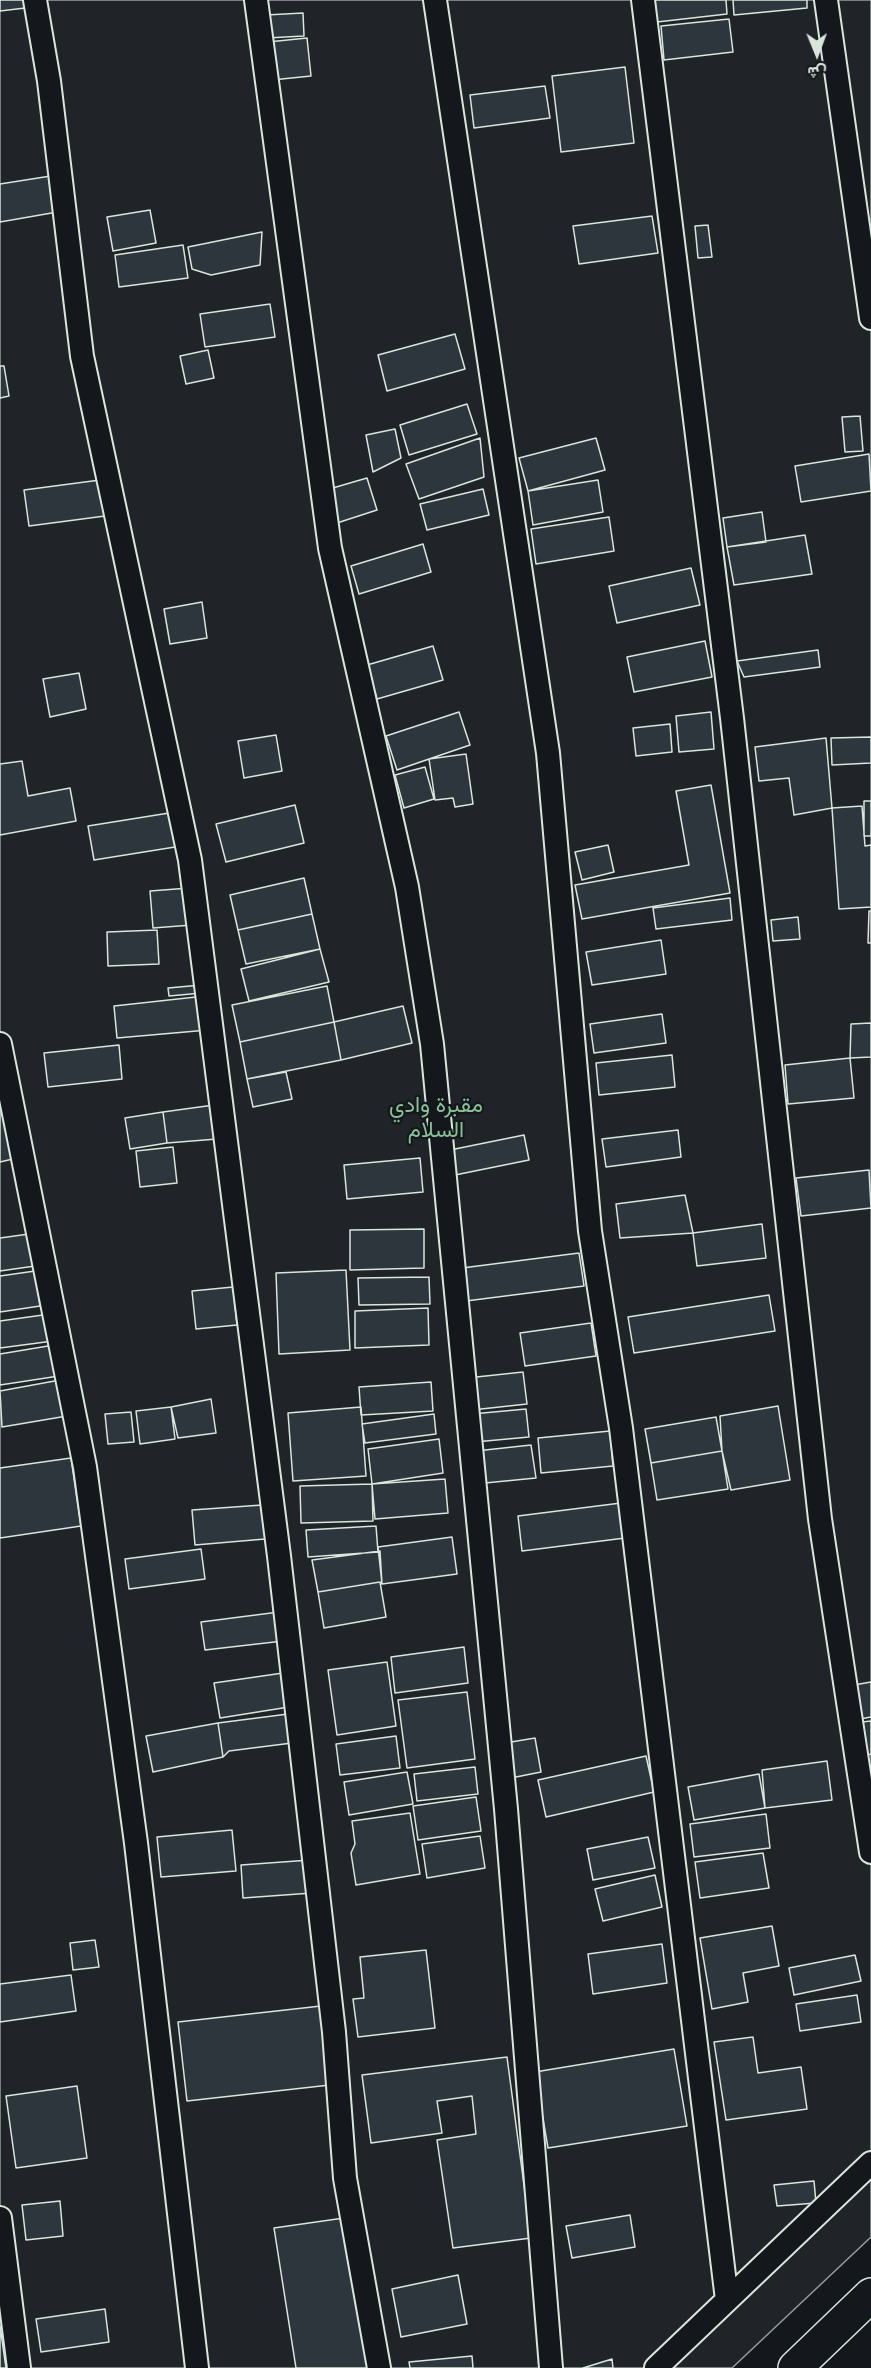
<!DOCTYPE html>
<html>
<head>
<meta charset="utf-8">
<style>
	body { margin:0 }
	#map { position:relative; width:871px; height:2368px; overflow:hidden; background:#14181c; font-family:"Space Grotesk",Vazirmatn,sans-serif }
	canvas { display:block }
	.north { position:absolute; left:787px; top:24px; width:60px; height:60px; -webkit-text-stroke:4px #14181c; paint-order:stroke; rotate:179deg; font-size:16px; font-weight:700; line-height:24px; text-align:center; color:#d8e6dc }
	.north::after { content:''; display:block; margin:auto; width:21px; height:27px; background:#d8e6dc; clip-path:polygon(50% 0,100% 100%,50% 72%,0 100%) }
</style>
</head>
<body>
<div id="map">
<canvas width="871" height="2368"></canvas>
<div class="north">ش</div>
</div>
<script>
const c = document.querySelector('canvas').getContext('2d');
c.lineJoin = 'round';
function fillPath(path, color) {
  c.fillStyle = color;
  c.fill(path, 'evenodd');
}
function toPath(rows) {
  const path = new Path2D();
  for (const r of rows) {
    path.moveTo(r[0], r[1]);
    for (let i = 2; i < r.length; i += 2) path.lineTo(r[i], r[i + 1]);
  }
  return path;
}
function trace(path, color, width, dash) {
  c.strokeStyle = color;
  c.lineWidth = width;
  c.lineCap = dash ? 'butt' : 'round';
  c.setLineDash(dash || []);
  c.stroke(path);
}
function drawText(font, color, halo, rows, align = 'center') {
  c.font = font + ' "Space Grotesk",Vazirmatn,sans-serif';
  c.lineWidth = 4.5;
  c.setLineDash([]);
  c.textBaseline = 'middle';
  c.strokeStyle = halo;
  c.fillStyle = color;
  for (const [text, x, y, turn = 0] of rows) {
    c.save();
    c.translate(x, y);
    c.rotate((+turn || 0) * Math.PI / 180);
    c.textAlign = isNaN(turn) ? turn : align;
    if (halo) c.strokeText(text, 0, 0);
    c.fillText(text, 0, 0);
    c.restore();
  }
}
const green = toPath([
	[0,0,871,0,871,2237,732,2368,0,2368,0,0]
]);
const building = toPath([
	[0,0,41,0,42,6,0,11,0,0],
	[655,0,726,0,727,14,657,22,655,0],
	[733,0,807,0,807,8,734,15,733,0],
	[303,13,304,36,267,38,266,15,303,13],
	[729,19,733,52,664,60,661,26,729,19],
	[307,38,311,76,272,80,268,42,307,38],
	[625,67,634,143,561,152,552,76,625,67],
	[545,86,550,118,474,128,470,95,545,86],
	[57,175,63,211,0,222,0,184,57,175],
	[150,210,156,243,113,251,107,217,150,210],
	[652,216,658,253,579,264,573,226,652,216],
	[708,225,712,257,698,258,695,226,708,225],
	[262,232,260,265,211,275,192,269,188,247,262,232],
	[183,245,188,278,119,287,115,255,183,245],
	[270,304,275,337,205,347,200,314,270,304],
	[455,334,465,369,387,391,378,355,455,334],
	[208,350,214,378,186,384,180,356,208,350],
	[0,366,4,366,9,396,0,398,0,366],
	[467,404,477,434,409,455,400,425,467,404],
	[860,416,863,451,845,452,842,417,860,416],
	[395,429,401,458,373,472,366,435,395,429],
	[480,438,484,477,419,499,406,464,480,438],
	[596,438,605,470,528,491,519,458,596,438],
	[869,454,871,491,801,502,795,466,869,454],
	[367,478,377,510,337,523,326,490,367,478],
	[100,480,105,516,29,526,24,490,100,480],
	[598,480,603,512,533,525,528,491,598,480],
	[483,489,489,515,427,530,420,504,483,489],
	[762,512,766,542,727,547,723,518,762,512],
	[609,517,614,551,536,564,531,529,609,517],
	[805,535,812,574,734,585,727,547,805,535],
	[423,544,431,572,359,594,351,566,423,544],
	[691,568,700,605,617,623,609,586,691,568],
	[202,602,207,638,170,644,164,609,202,602],
	[705,641,712,677,634,692,627,657,705,641],
	[433,646,443,680,377,699,367,665,433,646],
	[818,650,820,667,744,677,737,661,818,650],
	[79,673,86,709,50,717,43,679,79,673],
	[459,712,470,745,397,770,386,736,459,712],
	[711,712,714,749,679,752,676,716,711,712],
	[670,724,672,752,636,756,633,728,670,724],
	[276,735,282,771,244,778,238,741,276,735],
	[871,737,871,763,832,765,831,738,871,737],
	[826,738,832,808,794,815,789,778,759,781,755,747,826,738],
	[466,754,473,804,455,807,453,798,435,800,429,759,466,754],
	[22,761,28,796,70,788,76,821,0,835,0,764,22,761],
	[425,767,434,799,404,808,395,775,425,767],
	[711,785,730,893,582,919,575,885,689,865,676,791,711,785],
	[864,801,871,801,871,836,864,836,864,801],
	[295,805,304,843,226,862,216,824,295,805],
	[862,806,865,846,871,845,871,907,839,909,832,808,862,806],
	[169,813,175,847,94,860,88,826,169,813],
	[608,845,614,872,582,880,575,852,608,845],
	[304,878,312,914,238,930,230,895,304,878],
	[189,888,192,925,153,928,150,891,189,888],
	[730,898,732,920,656,929,653,908,730,898],
	[869,911,871,911,871,943,868,943,869,911],
	[312,914,320,949,246,964,238,930,312,914],
	[798,917,800,939,773,941,771,920,798,917],
	[157,930,159,964,108,966,107,932,157,930],
	[661,940,666,974,592,985,586,952,661,940],
	[320,949,329,982,249,1001,241,969,320,949],
	[201,985,202,993,169,996,168,988,201,985],
	[327,986,334,1022,240,1042,232,1005,327,986],
	[205,996,208,1030,117,1038,114,1006,205,996],
	[403,1006,412,1043,341,1060,334,1022,403,1006],
	[662,1014,666,1043,594,1053,590,1024,662,1014],
	[334,1022,341,1060,247,1079,240,1042,334,1022],
	[871,1023,871,1057,850,1058,851,1024,871,1023],
	[119,1045,122,1079,48,1087,44,1053,119,1045],
	[672,1055,675,1087,599,1095,596,1063,672,1055],
	[850,1058,854,1098,788,1104,785,1065,850,1058],
	[286,1072,292,1099,253,1107,247,1079,286,1072],
	[0,1093,17,1158,0,1162,0,1093],
	[214,1105,217,1139,167,1143,163,1112,214,1105],
	[163,1112,167,1143,130,1149,125,1118,163,1112],
	[678,1130,681,1157,606,1167,602,1139,678,1130],
	[524,1135,529,1160,455,1175,450,1150,524,1135],
	[173,1147,177,1183,140,1187,136,1151,173,1147],
	[420,1158,423,1192,347,1199,344,1165,420,1158],
	[869,1170,871,1208,801,1216,796,1178,869,1170],
	[685,1195,693,1233,620,1238,616,1204,685,1195],
	[762,1224,766,1258,697,1266,693,1233,762,1224],
	[424,1229,424,1268,350,1270,350,1230,424,1229],
	[29,1234,35,1266,0,1271,0,1238,29,1234],
	[579,1253,584,1286,466,1301,462,1268,579,1253],
	[346,1270,350,1350,279,1354,276,1273,346,1270],
	[35,1271,40,1306,0,1312,0,1276,35,1271],
	[429,1277,430,1304,359,1305,358,1278,429,1277],
	[233,1287,237,1325,196,1329,192,1291,233,1287],
	[769,1295,775,1331,634,1353,628,1317,769,1295],
	[428,1308,429,1345,355,1348,355,1311,428,1308],
	[50,1314,53,1341,0,1348,0,1321,50,1314],
	[591,1323,596,1356,525,1366,520,1333,591,1323],
	[54,1345,59,1376,0,1385,0,1354,54,1345],
	[523,1372,527,1404,472,1410,467,1378,523,1372],
	[60,1380,67,1416,2,1427,0,1391,60,1380],
	[431,1382,433,1411,361,1415,359,1387,431,1382],
	[211,1399,216,1433,178,1438,171,1407,211,1399],
	[778,1406,790,1480,731,1490,722,1451,720,1416,778,1406],
	[171,1407,175,1439,140,1444,136,1411,171,1407],
	[361,1407,366,1476,293,1481,288,1413,361,1407],
	[526,1409,529,1437,475,1442,472,1414,526,1409],
	[131,1412,134,1442,108,1444,105,1414,131,1412],
	[434,1414,436,1434,365,1443,362,1424,434,1414],
	[716,1417,722,1451,651,1463,645,1429,716,1417],
	[610,1431,613,1466,541,1473,538,1438,610,1431],
	[439,1439,443,1473,372,1484,368,1449,439,1439],
	[531,1445,536,1478,485,1483,476,1451,531,1445],
	[722,1451,728,1489,657,1500,651,1463,722,1451],
	[71,1458,81,1526,0,1538,0,1468,71,1458],
	[445,1479,448,1513,375,1519,372,1484,445,1479],
	[372,1484,373,1521,301,1523,300,1486,372,1484],
	[621,1503,625,1538,522,1551,518,1516,621,1503],
	[262,1505,265,1539,195,1545,192,1510,262,1505],
	[376,1526,378,1552,308,1557,306,1530,376,1526],
	[452,1537,457,1574,382,1584,378,1547,452,1537],
	[201,1549,205,1579,129,1589,125,1559,201,1549],
	[380,1551,382,1584,380,1582,318,1592,312,1560,380,1551],
	[380,1582,386,1617,324,1628,318,1592,380,1582],
	[279,1612,283,1641,205,1650,201,1622,279,1612],
	[464,1647,468,1683,395,1693,391,1657,464,1647],
	[387,1662,396,1726,337,1735,328,1670,387,1662],
	[283,1673,289,1707,220,1718,214,1683,283,1673],
	[871,1682,871,1717,860,1719,854,1685,871,1682],
	[467,1692,475,1759,407,1768,398,1700,467,1692],
	[288,1714,292,1743,229,1751,223,1757,218,1723,288,1714],
	[871,1721,871,1754,868,1755,862,1722,871,1721],
	[218,1723,223,1757,153,1772,146,1736,218,1723],
	[396,1736,400,1768,340,1775,336,1744,396,1736],
	[535,1738,541,1772,511,1778,505,1743,535,1738],
	[646,1756,654,1792,546,1817,538,1780,646,1756],
	[827,1761,832,1800,765,1808,762,1770,827,1761],
	[475,1767,478,1794,417,1801,414,1774,475,1767],
	[407,1772,413,1804,349,1815,344,1782,407,1772],
	[759,1774,765,1808,694,1820,688,1787,759,1774],
	[476,1797,481,1831,418,1840,413,1806,476,1797],
	[410,1813,420,1874,356,1885,351,1853,355,1844,352,1821,410,1813],
	[766,1814,770,1848,694,1857,690,1824,766,1814],
	[232,1830,236,1871,161,1877,157,1837,232,1830],
	[480,1836,485,1868,427,1878,422,1844,480,1836],
	[648,1837,655,1868,593,1880,587,1849,648,1837],
	[763,1853,769,1888,700,1898,695,1862,763,1853],
	[310,1860,312,1893,243,1898,241,1865,310,1860],
	[655,1875,662,1907,603,1921,595,1889,655,1875],
	[772,1926,779,1966,743,1973,748,2002,712,2009,700,1938,772,1926],
	[95,1940,99,1967,73,1970,70,1943,95,1940],
	[662,1944,667,1983,593,1994,588,1954,662,1944],
	[426,1950,435,2028,358,2037,353,1999,364,1998,360,1957,426,1950],
	[855,1955,861,1981,794,1995,789,1968,855,1955],
	[71,1975,76,2011,0,2022,0,1984,71,1975],
	[857,1995,861,2022,800,2031,796,2004,857,1995],
	[321,2006,330,2085,187,2101,178,2022,321,2006],
	[753,2037,758,2073,801,2067,807,2109,726,2120,714,2042,753,2037],
	[674,2049,687,2126,548,2148,535,2072,674,2049],
	[507,2057,531,2238,453,2248,437,2140,476,2134,472,2096,437,2101,442,2133,371,2143,362,2075,507,2057],
	[77,2086,87,2158,16,2168,6,2096,77,2086],
	[814,2181,816,2203,777,2206,774,2185,814,2181],
	[60,2201,63,2236,26,2240,22,2205,60,2201],
	[630,2215,635,2247,572,2258,566,2226,630,2215],
	[351,2217,374,2368,296,2368,274,2228,351,2217],
	[458,2275,467,2324,401,2337,392,2289,458,2275],
	[105,2309,109,2342,41,2352,36,2319,105,2309],
	[0,2326,6,2368,0,2368,0,2326],
	[472,2356,473,2368,410,2368,409,2362,472,2356],
	[612,2359,613,2368,583,2368,612,2359]
]);
const service = toPath([
	[35,0,49,81,82,356,190,860,279,1556,334,2032,345,2178,379,2368],
	[256,0,330,548,407,887,432,1044,506,1809,551,2368],
	[435,0,548,753,590,1231,621,1428,727,2300],
	[643,0,732,718,820,1519,871,1852],
	[826,0,871,318],
	[0,1044,85,1467,136,1843,197,2368],
	[0,2218,19,2368],
	[656,2368,871,2163]
]);
const primary = toPath([
	[795,2368,871,2295]
]);
const parkNames = [
	["مقبرة وادي",436,1106],
	["السلام",436,1131]
];
fillPath(green, '#202428');
trace(green, '#939e99', 1.5);
fillPath(building, '#2c363c');
trace(building, '#d8e6dc', 1.5);
trace(service, '#d8e6dc', 26);
trace(primary, '#d8e6dc', 36);
trace(service, '#14181c', 22);
trace(primary, '#14181c', 33);
drawText('22px', '#8ac095', '#14181c', parkNames);
</script>
</body>
</html>
